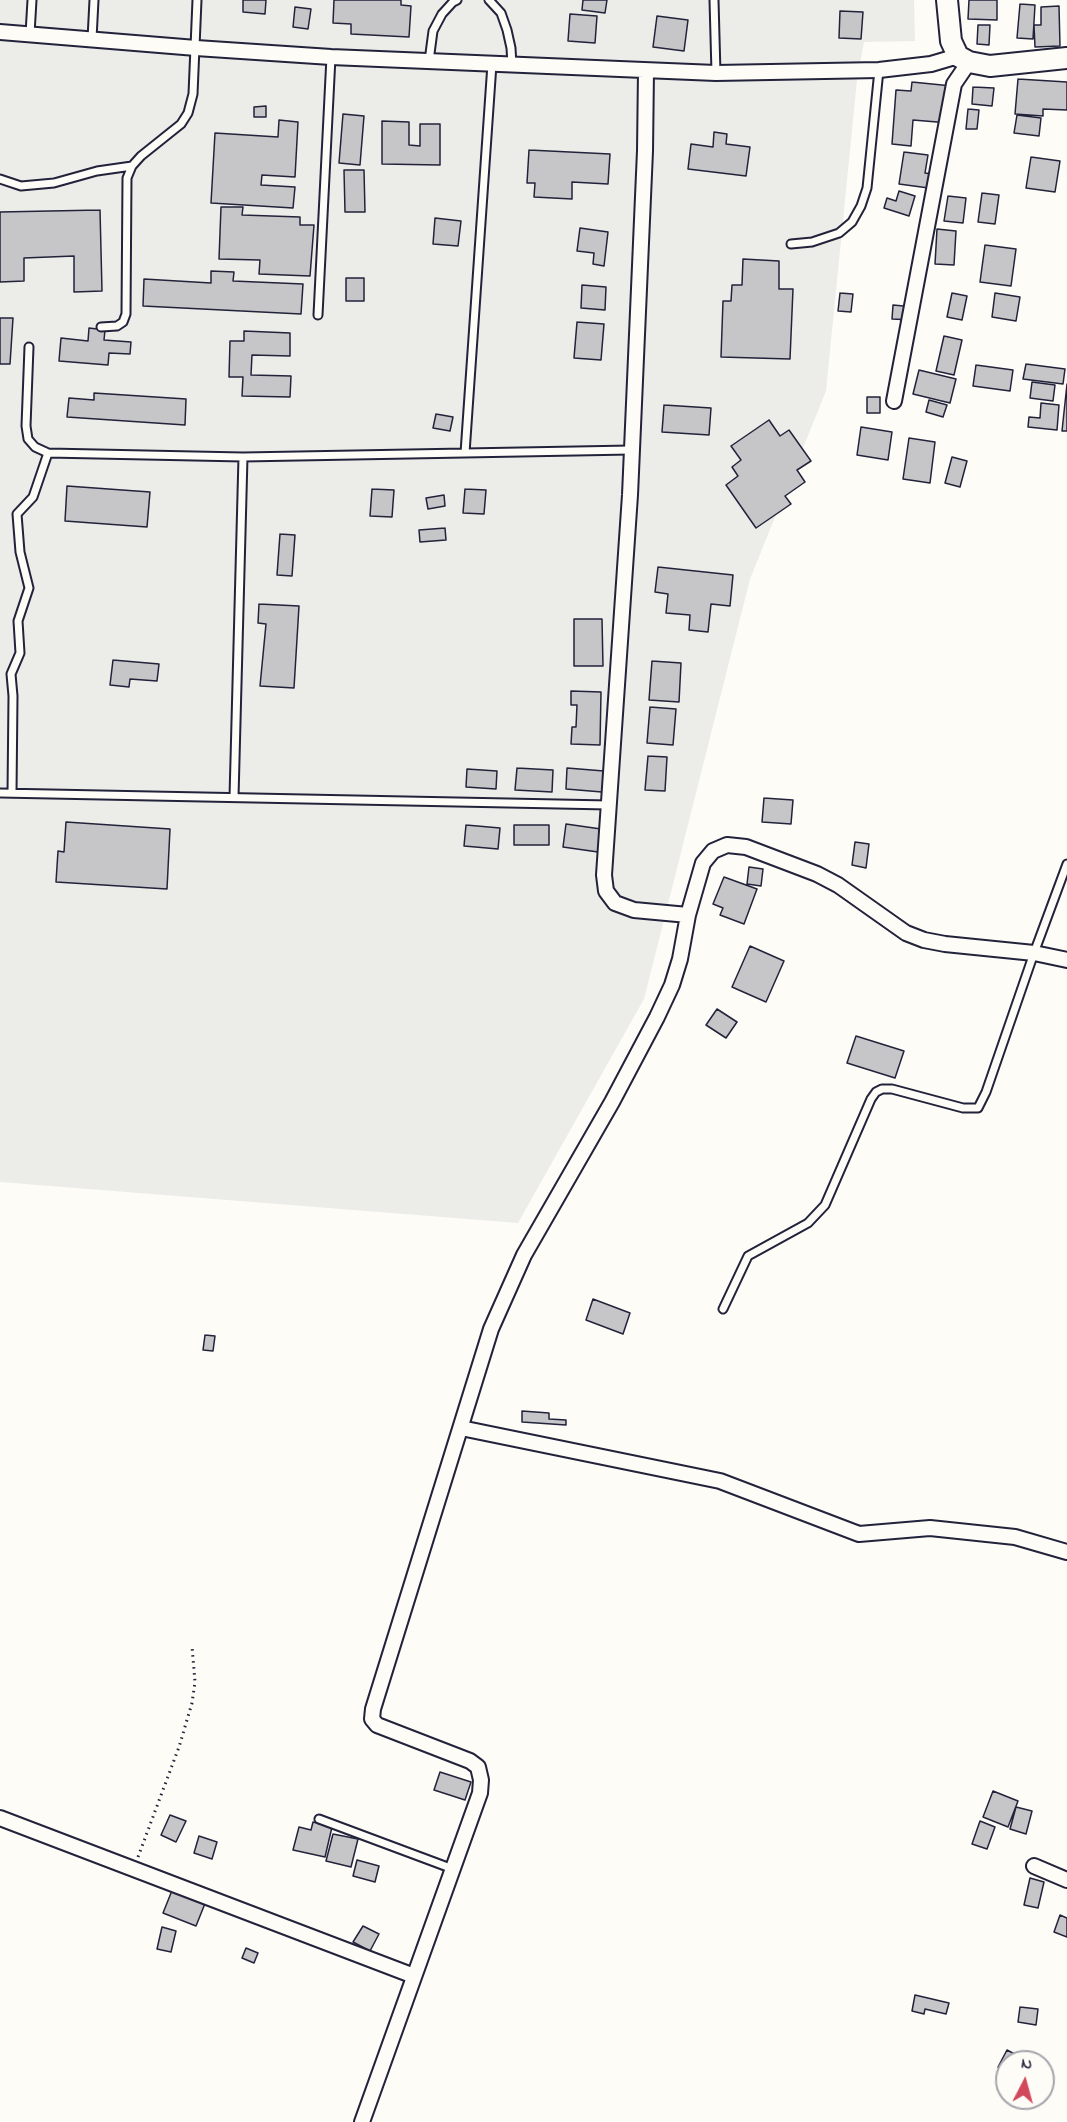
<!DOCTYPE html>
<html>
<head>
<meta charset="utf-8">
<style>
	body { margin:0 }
	#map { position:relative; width:1067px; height:2122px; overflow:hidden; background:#fdfcf7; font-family:"Indie Flower",sans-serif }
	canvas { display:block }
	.north { position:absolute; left:995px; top:2050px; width:60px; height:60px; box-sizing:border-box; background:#fdfcf7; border:2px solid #a5a5ac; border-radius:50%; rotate:6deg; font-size:16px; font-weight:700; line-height:24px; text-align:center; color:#22223b }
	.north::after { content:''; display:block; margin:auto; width:21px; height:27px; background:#d1495b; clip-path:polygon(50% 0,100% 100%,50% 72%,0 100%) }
</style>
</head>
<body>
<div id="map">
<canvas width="1067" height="2122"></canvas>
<div class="north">N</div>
</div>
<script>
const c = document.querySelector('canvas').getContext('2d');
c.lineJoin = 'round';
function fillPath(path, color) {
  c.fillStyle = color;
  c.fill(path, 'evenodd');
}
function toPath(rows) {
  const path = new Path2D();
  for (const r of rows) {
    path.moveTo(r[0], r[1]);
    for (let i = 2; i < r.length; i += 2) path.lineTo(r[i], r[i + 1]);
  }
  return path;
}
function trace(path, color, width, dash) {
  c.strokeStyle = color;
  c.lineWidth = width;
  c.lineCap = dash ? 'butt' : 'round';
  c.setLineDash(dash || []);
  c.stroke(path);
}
const built = toPath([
	[0,0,914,0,915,41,864,42,857,80,826,391,750,579,644,999,518,1223,0,1182]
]);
const building = toPath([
	[243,0,266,0,265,14,243,12,243,0],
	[334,0,401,0,401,5,411,6,409,37,351,34,351,24,333,23,334,0],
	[583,0,607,0,605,13,582,10,583,0],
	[969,0,997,0,997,20,968,19,969,0],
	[1020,4,1035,5,1033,39,1017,38,1020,4],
	[1059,6,1060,46,1035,47,1034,25,1041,25,1041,7,1059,6],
	[295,7,311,9,308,29,293,27,295,7],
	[840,11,863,12,861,39,839,38,840,11],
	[570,14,597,16,595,43,568,41,570,14],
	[657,16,688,20,684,51,653,47,657,16],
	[978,25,990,25,989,45,977,44,978,25],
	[1018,79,1067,82,1067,110,1043,109,1043,116,1015,114,1018,79],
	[912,82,952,86,949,123,913,120,911,146,892,144,896,90,911,91,912,82],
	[973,87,994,88,992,106,972,104,973,87],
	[266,106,266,117,254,117,254,107,266,106],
	[968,109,979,110,977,129,966,129,968,109],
	[343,114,364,116,360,165,339,163,343,114],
	[1017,115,1041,118,1039,136,1014,133,1017,115],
	[279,120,298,122,295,177,262,175,261,185,295,187,293,208,211,203,215,133,278,137,279,120],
	[382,121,409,122,409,145,420,146,420,124,440,124,440,165,382,164,382,121],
	[714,132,727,134,726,144,750,147,746,176,688,169,691,144,713,147,714,132],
	[529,150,610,154,608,184,572,182,572,199,534,197,535,183,527,183,529,150],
	[904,152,928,155,925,173,938,175,936,189,899,184,904,152],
	[1031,157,1060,161,1055,192,1026,188,1031,157],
	[344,170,364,170,365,212,345,212,344,170],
	[899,191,915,196,909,216,884,208,887,198,896,201,899,191],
	[982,193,999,195,995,224,978,222,982,193],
	[948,196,966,198,963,223,944,221,948,196],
	[221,207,243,207,242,215,300,217,300,225,314,225,310,276,259,274,260,260,219,259,221,207],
	[100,210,102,291,74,292,74,256,24,258,24,281,0,282,0,212,100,210],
	[435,218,461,221,458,246,433,244,435,218],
	[580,228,608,232,604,266,593,264,594,253,577,251,580,228],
	[937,229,956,231,954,265,935,264,937,229],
	[985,245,1016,249,1011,286,980,282,985,245],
	[743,259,779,261,779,289,793,289,790,359,721,357,723,301,731,301,732,285,742,285,743,259],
	[211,271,234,272,233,281,303,284,301,314,143,306,144,279,211,283,211,271],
	[346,278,364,278,364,301,346,301,346,278],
	[582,285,606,287,605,310,581,308,582,285],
	[840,293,853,294,851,312,838,311,840,293],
	[952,293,967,296,962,320,947,317,952,293],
	[995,293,1020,297,1016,321,992,317,995,293],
	[893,305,914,307,912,320,892,319,893,305],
	[0,318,13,318,10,364,0,364,0,318],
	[577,322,604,324,601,360,574,358,577,322],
	[89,328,105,330,104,340,131,342,130,354,109,353,108,365,59,361,61,338,88,341,89,328],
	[244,331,290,333,290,356,252,355,251,375,291,376,290,397,242,396,243,377,229,377,230,341,244,341,244,331],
	[944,336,962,340,954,375,936,371,944,336],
	[1026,364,1065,369,1063,384,1023,379,1026,364],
	[976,365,1013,370,1010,391,973,386,976,365],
	[919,370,956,379,950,403,913,394,919,370],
	[1032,382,1055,385,1053,401,1030,398,1032,382],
	[1067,384,1067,431,1062,431,1067,384],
	[94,393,186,399,185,425,67,417,69,398,94,400,94,393],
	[867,397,880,397,880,413,867,413,867,397],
	[929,400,947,405,943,417,926,412,929,400],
	[1041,403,1059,405,1057,430,1028,427,1029,417,1040,418,1041,403],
	[664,405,711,408,709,435,662,432,664,405],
	[436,414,453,417,450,431,433,428,436,414],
	[769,420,780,436,789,430,811,461,797,470,805,482,785,496,791,504,756,528,726,485,738,476,732,467,741,460,731,446,769,420],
	[861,427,892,432,888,460,857,455,861,427],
	[909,438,935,442,930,483,903,479,909,438],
	[952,457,967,461,960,487,945,483,952,457],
	[67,486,150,492,147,527,65,521,67,486],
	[372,489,394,490,392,517,370,516,372,489],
	[465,489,486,490,484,514,463,513,465,489],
	[444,495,445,506,428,509,426,498,444,495],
	[445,528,446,540,420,542,419,530,445,528],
	[280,534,295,535,292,576,277,575,280,534],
	[658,567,733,575,730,606,711,604,708,632,689,630,690,615,666,613,668,594,655,592,658,567],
	[259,604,299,606,294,688,260,686,266,624,258,623,259,604],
	[574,619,602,619,603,666,574,666,574,619],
	[113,660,159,664,157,681,130,679,129,687,110,685,113,660],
	[652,661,681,663,679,702,649,700,652,661],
	[571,691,601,692,600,745,571,744,572,727,576,727,577,705,571,705,571,691],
	[650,707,676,709,673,745,647,743,650,707],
	[648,756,667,757,665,791,645,790,648,756],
	[517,768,553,770,552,792,515,790,517,768],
	[567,768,604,771,602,792,566,789,567,768],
	[467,769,497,771,496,789,466,787,467,769],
	[764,798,793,800,791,824,762,822,764,798],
	[66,822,170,829,167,889,56,882,58,851,64,852,66,822],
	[566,824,601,829,598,852,563,847,566,824],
	[466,825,500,828,498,849,464,846,466,825],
	[514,825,549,825,549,845,514,845,514,825],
	[855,842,869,844,866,868,852,865,855,842],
	[749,867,763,869,761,886,747,884,749,867],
	[724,877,757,889,744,924,720,915,723,908,713,904,724,877],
	[750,946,784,961,766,1002,732,987,750,946],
	[717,1009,737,1022,726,1038,706,1025,717,1009],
	[856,1036,904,1051,895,1078,847,1063,856,1036],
	[593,1299,630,1313,623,1334,586,1320,593,1299],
	[205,1335,215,1336,213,1351,203,1350,205,1335],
	[522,1411,549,1413,549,1419,566,1420,566,1425,522,1422,522,1411],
	[440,1772,471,1782,465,1800,434,1790,440,1772],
	[993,1791,1018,1801,1008,1827,983,1817,993,1791],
	[1016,1807,1032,1811,1026,1834,1010,1829,1016,1807],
	[170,1815,186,1821,176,1842,161,1835,170,1815],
	[980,1821,995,1827,987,1849,972,1844,980,1821],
	[313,1822,332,1827,325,1857,293,1850,299,1827,311,1830,313,1822],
	[333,1834,358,1839,351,1867,326,1861,333,1834],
	[199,1836,217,1842,212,1859,194,1853,199,1836],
	[357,1860,379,1866,375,1882,353,1876,357,1860],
	[1030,1878,1044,1882,1038,1908,1024,1905,1030,1878],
	[173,1888,206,1901,196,1926,163,1913,173,1888],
	[1060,1915,1067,1918,1067,1937,1054,1932,1060,1915],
	[363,1926,379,1934,370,1951,353,1942,363,1926],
	[162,1927,176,1931,171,1952,157,1949,162,1927],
	[246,1948,258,1953,254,1963,242,1958,246,1948],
	[915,1995,949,2003,946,2014,925,2009,924,2014,912,2011,915,1995],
	[1020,2007,1038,2009,1036,2025,1018,2022,1020,2007],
	[1007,2050,1028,2061,1028,2062,1007,2062,1007,2072,998,2067,1007,2050]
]);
const path = toPath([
	[138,1857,179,1747,192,1703,195,1682,192,1646]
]);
const service = toPath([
	[489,0,501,13,507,30,511,48,512,65],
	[714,0,716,73],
	[30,34,32,0],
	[92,39,94,0],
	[429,61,433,31,442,14,453,2,457,0],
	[0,179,21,186,54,183,97,171,132,166],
	[791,244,812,242,839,233,852,222,861,206,867,188,879,70],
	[318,315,331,57],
	[101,327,117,326,123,322,126,314,127,178,132,166,141,156,181,124,188,113,193,94,197,0],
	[29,347,26,426,28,439,35,447,48,453,243,457,631,450],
	[465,453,492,64],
	[0,793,609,805],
	[12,793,13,696,11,674,20,653,18,621,29,588,20,552,17,514,33,497,48,453],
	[234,797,243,457],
	[723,1309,748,1256,808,1223,825,1205,871,1099,876,1092,882,1089,892,1089,963,1108,978,1108,986,1092,1034,953,1067,864],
	[319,1819,453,1869]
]);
const minor = toPath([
	[0,32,196,48,331,57,716,73,879,70,931,64,958,56],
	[646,71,645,151,630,495,604,875,606,891,615,903,634,910,688,915],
	[894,401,954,84,969,62],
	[461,1428,720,1481,859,1534,930,1528,1015,1537,1067,1552],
	[0,1818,414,1976],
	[1034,1866,1067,1880],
	[362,2122,480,1793,481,1780,478,1767,470,1761,377,1725,372,1719,373,1709,491,1329,524,1255,612,1102,657,1017,672,985,680,959,688,915,703,863,713,851,727,845,746,847,817,874,838,885,906,933,924,940,945,944,1034,953,1067,960]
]);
const secondary = toPath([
	[947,0,951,41,958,56,969,62,990,66,1067,58]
]);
fillPath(built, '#ecece9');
fillPath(building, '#c6c6c8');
trace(building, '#22223b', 1.5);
trace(service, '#22223b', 11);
trace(minor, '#22223b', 18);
trace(secondary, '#22223b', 24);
trace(path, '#22223b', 3, [1.5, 4.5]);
trace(service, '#fdfcf7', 7);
trace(minor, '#fdfcf7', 14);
trace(secondary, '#fdfcf7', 20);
</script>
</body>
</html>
